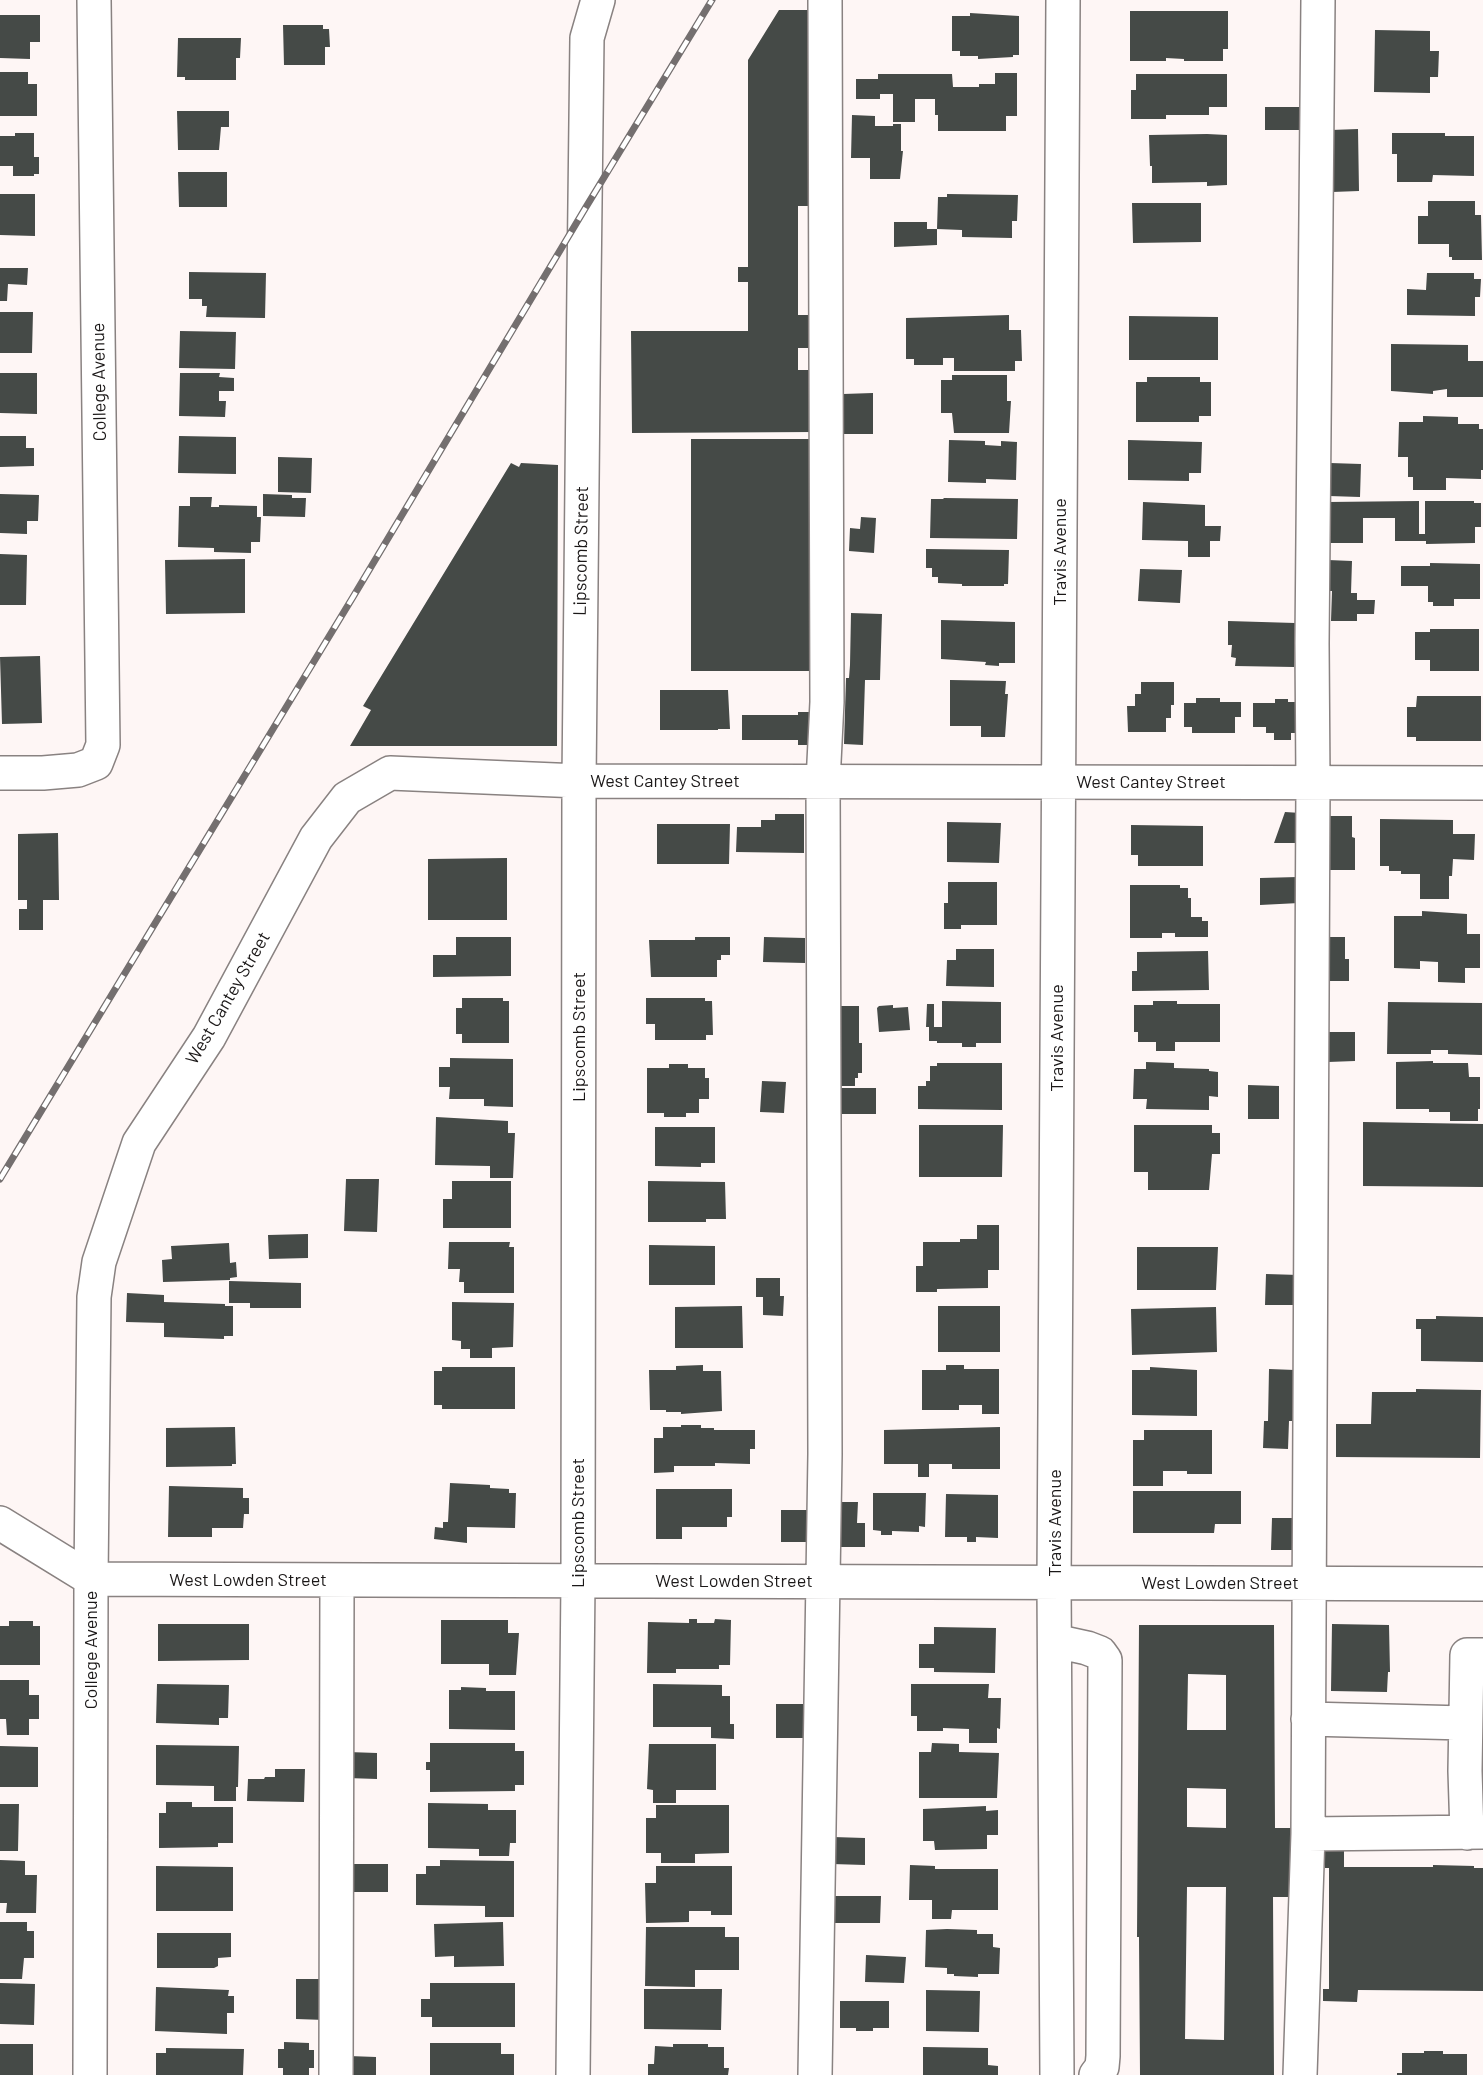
<!DOCTYPE html>
<html>
<head>
<meta charset="utf-8">
<style>
	body { margin:0 }
	canvas { display:block; background:#fef6f5 }
</style>
</head>
<body>
<canvas width="1483" height="2075"></canvas>
<script>
const c = document.querySelector('canvas').getContext('2d');
c.lineJoin = 'round';
function fillPath(path, color) {
  c.fillStyle = color;
  c.fill(path, 'evenodd');
}
function toPath(rows) {
  const path = new Path2D();
  for (const r of rows) {
    path.moveTo(r[0], r[1]);
    for (let i = 2; i < r.length; i += 2) path.lineTo(r[i], r[i + 1]);
  }
  return path;
}
function trace(path, color, width, dash) {
  c.strokeStyle = color;
  c.lineWidth = width;
  c.lineCap = dash ? 'butt' : 'round';
  c.setLineDash(dash || []);
  c.stroke(path);
}
function drawText(font, color, halo, rows, align = 'center') {
  c.font = font + ' Barlow,sans-serif';
  c.lineWidth = 6;
  c.setLineDash([]);
  c.textBaseline = 'middle';
  c.strokeStyle = halo;
  c.fillStyle = color;
  for (const [text, x, y, turn = 0] of rows) {
    c.save();
    c.translate(x, y);
    c.rotate((+turn || 0) * Math.PI / 180);
    c.textAlign = isNaN(turn) ? turn : align;
    if (halo) c.strokeText(text, 0, 0);
    c.fillText(text, 0, 0);
    c.restore();
  }
}
const building = toPath([
	[779,10,815,10,815,206,798,206,798,315,812,315,812,348,798,348,798,370,815,370,815,432,632,433,631,331,748,331,748,282,738,282,738,267,748,267,748,60],
	[1130,11,1228,11,1228,49,1223,49,1223,61,1184,61,1184,59,1166,58,1166,61,1130,61],
	[970,13,1019,16,1019,55,1013,55,1013,57,978,59,978,56,960,56,960,51,952,51,952,16,970,16],
	[0,15,40,15,40,42,30,42,30,59,0,58],
	[283,25,323,25,323,29,329,29,330,47,325,47,325,65,284,65],
	[1375,30,1430,31,1430,51,1439,51,1438,77,1430,77,1430,93,1374,92],
	[178,38,241,38,240,58,236,58,236,80,185,80,185,77,177,77],
	[0,72,28,72,28,84,37,84,37,116,0,116],
	[995,73,1017,73,1017,116,1006,116,1006,131,938,131,938,115,935,115,935,99,915,99,915,122,893,122,893,94,880,94,880,99,856,99,856,79,878,79,878,74,952,74,953,87,979,87,979,84,995,84],
	[1136,74,1227,74,1227,107,1209,107,1209,115,1166,115,1166,119,1131,119,1131,90,1136,90],
	[1265,107,1310,107,1310,130,1265,130],
	[177,111,229,111,229,127,221,127,219,150,178,150],
	[852,115,875,116,875,126,893,126,893,124,901,124,901,151,903,151,900,179,870,179,870,158,851,158],
	[1358,129,1359,191,1332,192,1331,130],
	[15,133,34,133,34,157,39,157,39,174,34,174,34,176,13,176,13,166,0,166,0,136,15,136],
	[1392,133,1445,133,1445,136,1474,136,1474,176,1433,175,1432,182,1397,182,1397,154,1392,154],
	[1207,134,1227,135,1227,185,1207,186,1207,182,1152,183,1152,166,1150,166,1149,135],
	[178,172,227,172,227,207,179,207],
	[0,194,35,194,35,236,0,235],
	[947,194,1018,195,1017,221,1012,221,1012,238,962,237,962,230,937,229,938,197,947,197],
	[1428,201,1475,201,1475,215,1481,215,1482,260,1452,260,1452,257,1449,257,1449,244,1418,244,1418,216,1428,216],
	[1132,203,1201,203,1201,242,1133,243],
	[894,222,927,222,927,229,937,229,937,245,894,247],
	[0,268,28,268,27,285,8,284,7,301,0,301],
	[189,272,266,273,265,318,206,317,207,306,202,306,202,299,189,299],
	[1427,273,1474,273,1474,279,1481,279,1480,297,1475,297,1475,316,1407,315,1407,289,1426,290],
	[0,312,33,312,32,353,0,353],
	[1009,315,1009,330,1021,330,1022,361,1015,361,1015,371,954,371,954,358,943,358,943,365,914,365,914,359,906,359,906,318],
	[1129,316,1218,317,1218,360,1129,360],
	[180,331,236,332,235,369,179,368],
	[1391,344,1468,345,1468,361,1483,361,1483,397,1447,397,1447,389,1433,391,1433,394,1391,391],
	[0,373,37,373,37,414,0,413],
	[180,373,220,373,219,377,234,378,234,391,219,391,219,401,226,401,225,417,179,416],
	[952,375,1007,375,1007,401,1011,401,1009,433,954,433,952,413,941,413,941,380,952,380],
	[1147,377,1200,377,1200,382,1211,382,1211,416,1199,416,1199,422,1136,422,1136,382,1147,382],
	[873,393,873,434,843,434,843,394],
	[1423,416,1458,417,1458,424,1479,424,1479,429,1483,429,1483,470,1481,470,1481,479,1446,478,1446,490,1413,490,1413,477,1408,477,1408,457,1398,457,1399,422,1423,422],
	[0,436,26,436,26,448,34,448,34,466,0,467],
	[179,436,236,437,236,474,178,473],
	[691,439,816,439,815,671,691,671],
	[949,440,985,441,985,445,1001,446,1001,441,1017,442,1016,480,986,479,986,483,948,482],
	[1128,440,1202,442,1201,473,1189,473,1189,481,1128,480],
	[278,457,312,458,311,493,278,492],
	[511,463,519,467,521,463,558,465,557,746,350,746,371,710,363,706],
	[1330,463,1361,464,1360,497,1329,496],
	[0,494,39,495,38,521,27,521,27,534,0,533],
	[263,494,292,495,292,498,306,498,305,517,263,516],
	[190,497,212,497,211,507,219,507,219,505,257,506,257,517,261,517,260,542,251,542,251,553,214,552,214,548,178,547,179,506,190,506],
	[944,498,1018,499,1017,539,930,538,931,499,943,499],
	[1419,501,1419,534,1425,534,1425,501,1474,501,1474,503,1481,503,1481,527,1475,527,1475,543,1426,544,1426,541,1395,541,1395,518,1363,518,1363,543,1328,543,1328,502],
	[1143,502,1205,505,1205,526,1221,526,1220,541,1210,541,1210,557,1188,557,1188,541,1142,540],
	[861,517,876,518,874,553,849,551,850,528,860,529],
	[926,549,1009,550,1008,584,1004,584,1004,586,962,586,962,584,938,583,938,577,932,577,932,568,926,568],
	[0,554,27,555,26,605,0,605],
	[245,559,245,613,166,614,165,560],
	[1328,560,1352,561,1351,593,1357,593,1357,600,1375,600,1374,614,1357,614,1357,621,1331,621,1332,591,1327,591],
	[1430,563,1480,564,1480,599,1454,599,1454,606,1433,606,1433,602,1428,602,1428,586,1401,586,1401,566,1430,566],
	[1140,569,1182,570,1180,603,1138,601],
	[851,613,882,614,880,680,865,680,863,745,844,744,846,678,849,678,850,665],
	[941,620,1015,622,1015,663,999,663,999,666,985,665,986,662,941,659],
	[1228,621,1295,623,1294,667,1235,666,1236,658,1231,657,1232,645,1228,645],
	[1430,629,1479,629,1479,671,1430,671,1430,660,1415,660,1415,632,1430,632],
	[40,656,42,723,2,724,0,657],
	[950,680,1006,681,1005,694,1008,694,1005,737,981,737,981,726,950,726],
	[1141,682,1174,682,1174,705,1171,705,1171,718,1166,718,1166,732,1128,732,1127,706,1135,706,1135,694,1141,694],
	[660,690,728,690,730,729,718,729,718,730,660,730],
	[1417,696,1481,696,1481,741,1416,741,1416,737,1407,737,1407,707,1416,707],
	[1196,698,1220,698,1220,702,1241,702,1241,717,1235,717,1235,733,1192,733,1192,727,1184,727,1184,703,1196,703],
	[1275,699,1288,699,1288,702,1307,702,1306,733,1291,733,1291,740,1274,740,1274,733,1266,733,1266,727,1253,727,1253,703,1275,703],
	[798,712,823,712,820,745,798,745,798,740,742,740,742,715,798,715],
	[1285,812,1301,813,1299,843,1274,843],
	[775,814,804,814,804,853,736,852,737,827,761,827,761,820,775,820],
	[1322,816,1352,816,1352,837,1355,838,1355,870,1329,870,1330,854,1322,854],
	[1380,819,1453,820,1453,834,1475,834,1474,860,1453,859,1452,876,1449,876,1449,899,1420,899,1420,874,1401,874,1401,871,1389,871,1389,866,1380,866],
	[947,822,1001,823,999,863,947,862],
	[657,824,730,824,729,864,657,864],
	[1131,825,1203,826,1203,866,1138,866,1138,855,1131,855],
	[58,833,59,900,43,900,43,930,19,930,19,909,27,909,27,900,18,900,18,834],
	[507,858,507,920,428,920,428,859],
	[1298,877,1299,903,1260,905,1260,878],
	[948,882,997,882,997,925,961,925,961,929,944,929,944,903,948,903],
	[1130,885,1180,885,1180,888,1188,888,1188,898,1191,898,1191,917,1202,917,1202,921,1208,921,1208,937,1175,937,1175,933,1162,933,1162,938,1130,938],
	[1422,911,1467,914,1467,934,1480,934,1480,968,1465,968,1465,983,1438,982,1438,962,1420,961,1420,969,1394,968,1394,916,1422,916],
	[456,937,511,937,511,976,433,977,433,955,456,955],
	[695,937,730,937,730,955,721,955,721,960,717,960,717,977,651,977,649,940,695,940],
	[764,937,805,938,805,963,763,962],
	[1321,937,1345,937,1345,959,1349,959,1349,981,1322,981],
	[956,949,994,949,994,987,946,986,947,960,956,960],
	[1208,951,1209,990,1132,991,1132,971,1137,971,1137,952],
	[462,998,503,998,503,1001,509,1001,509,1043,462,1043,462,1034,456,1034,456,1008,462,1008],
	[646,998,705,998,705,1001,712,1001,713,1035,706,1035,706,1040,655,1040,655,1024,646,1024],
	[942,1001,1001,1002,1001,1043,976,1043,976,1047,962,1047,962,1043,937,1043,937,1041,929,1041,929,1027,926,1027,927,1004,934,1004,934,1027,942,1027],
	[1153,1001,1177,1001,1177,1004,1220,1004,1220,1042,1175,1042,1175,1051,1156,1051,1156,1042,1138,1042,1138,1032,1134,1032,1134,1005,1153,1005],
	[1388,1002,1482,1003,1482,1055,1448,1054,1448,1050,1431,1050,1431,1054,1387,1054],
	[893,1005,893,1008,908,1007,910,1030,879,1032,877,1008,879,1006],
	[835,1006,859,1006,859,1043,862,1043,862,1073,858,1073,858,1078,855,1078,855,1086,833,1086],
	[1328,1032,1355,1032,1355,1061,1328,1062],
	[450,1058,513,1059,513,1107,484,1106,484,1099,449,1099,450,1087,439,1087,439,1067,450,1067],
	[1433,1061,1433,1063,1468,1063,1469,1077,1480,1077,1480,1109,1478,1109,1478,1121,1450,1121,1450,1112,1429,1112,1429,1109,1396,1109,1396,1062],
	[1146,1062,1174,1063,1174,1068,1209,1069,1209,1071,1218,1072,1218,1097,1209,1096,1209,1110,1146,1109,1147,1099,1133,1099,1134,1069,1146,1069],
	[937,1063,1002,1063,1002,1110,918,1109,918,1086,926,1086,926,1081,930,1081,930,1066,937,1066],
	[669,1064,688,1064,688,1068,705,1068,705,1078,709,1078,709,1099,699,1099,699,1113,686,1113,686,1117,664,1117,664,1113,647,1113,647,1068,669,1068],
	[762,1081,786,1082,784,1113,760,1112],
	[1248,1085,1279,1086,1279,1119,1248,1119],
	[841,1088,876,1088,876,1114,841,1114],
	[436,1117,508,1121,508,1133,515,1133,513,1178,490,1178,490,1166,435,1165],
	[1363,1122,1483,1124,1483,1187,1363,1186],
	[919,1125,1003,1125,1002,1177,919,1177],
	[1134,1125,1212,1125,1212,1133,1220,1133,1220,1154,1212,1154,1209,1190,1148,1190,1148,1172,1134,1172],
	[655,1127,715,1127,715,1163,701,1163,701,1167,655,1166],
	[346,1179,379,1179,377,1232,344,1231],
	[452,1181,511,1181,511,1228,443,1228,443,1199,452,1199],
	[648,1181,725,1182,726,1219,706,1219,706,1222,648,1222],
	[977,1225,999,1225,999,1270,988,1270,988,1288,937,1289,937,1292,916,1292,916,1266,923,1266,923,1242,960,1242,960,1239,977,1239],
	[308,1234,308,1258,269,1259,268,1235],
	[449,1242,510,1242,509,1247,514,1247,514,1293,464,1293,464,1282,459,1282,460,1269,448,1269],
	[229,1243,230,1263,236,1262,237,1277,230,1278,230,1280,163,1282,162,1260,172,1259,171,1246],
	[649,1245,715,1246,715,1285,649,1285],
	[1137,1247,1218,1247,1216,1290,1137,1290],
	[1266,1274,1299,1275,1299,1305,1265,1305],
	[756,1278,780,1278,780,1296,784,1296,783,1316,763,1315,763,1297,756,1297],
	[229,1281,301,1283,301,1308,250,1308,250,1303,229,1303],
	[127,1293,164,1295,164,1302,225,1304,225,1306,233,1306,233,1336,224,1336,224,1339,164,1337,164,1323,126,1322],
	[452,1302,514,1303,513,1347,492,1348,492,1358,470,1358,470,1349,461,1349,461,1341,452,1340],
	[742,1306,743,1348,675,1348,675,1307],
	[938,1306,1000,1306,1000,1352,938,1352],
	[1216,1307,1217,1352,1132,1355,1131,1309],
	[1436,1316,1483,1317,1483,1362,1421,1361,1421,1329,1416,1329,1416,1319,1436,1319],
	[703,1365,703,1371,721,1371,722,1411,681,1414,681,1412,666,1412,666,1410,650,1410,649,1370,676,1370,676,1366],
	[946,1365,964,1365,964,1369,999,1369,999,1414,982,1414,982,1405,959,1405,959,1410,922,1410,922,1370,946,1370],
	[442,1367,515,1367,515,1409,442,1409,442,1405,434,1405,434,1371,442,1371],
	[1150,1367,1197,1370,1197,1416,1132,1415,1132,1370,1150,1370],
	[1269,1369,1295,1370,1294,1421,1289,1421,1288,1449,1263,1448,1264,1421,1268,1421],
	[1416,1389,1481,1390,1480,1458,1336,1457,1336,1424,1371,1424,1372,1392,1416,1392],
	[681,1425,701,1425,701,1428,714,1428,714,1430,755,1430,755,1449,750,1449,750,1464,715,1463,715,1466,674,1466,674,1472,654,1473,654,1438,663,1438,663,1427,681,1427],
	[235,1427,236,1464,232,1464,232,1466,166,1467,166,1428],
	[1000,1427,1000,1469,952,1469,952,1464,929,1464,929,1477,918,1477,918,1464,884,1464,884,1430],
	[1144,1430,1212,1430,1212,1474,1187,1474,1187,1471,1163,1471,1163,1486,1133,1486,1133,1440,1144,1440],
	[450,1483,490,1485,490,1488,509,1489,509,1493,516,1493,515,1528,467,1527,467,1543,434,1539,435,1527,443,1528,443,1522,448,1522],
	[169,1486,243,1488,243,1498,249,1498,249,1514,244,1514,243,1528,212,1528,212,1537,168,1537],
	[656,1489,732,1489,732,1517,727,1517,727,1527,682,1527,682,1539,656,1539],
	[1133,1491,1241,1491,1241,1524,1215,1524,1214,1533,1133,1533],
	[873,1493,926,1493,925,1527,919,1526,919,1532,892,1531,892,1535,881,1535,881,1531,873,1530],
	[946,1494,998,1495,998,1538,976,1537,976,1542,967,1542,967,1537,945,1537],
	[834,1502,858,1502,857,1523,865,1523,865,1547,833,1547],
	[781,1510,813,1510,813,1542,781,1542],
	[1272,1518,1301,1518,1301,1550,1271,1550],
	[689,1619,697,1619,697,1623,714,1623,715,1619,731,1620,730,1665,719,1665,719,1669,676,1669,676,1673,647,1673,648,1622,689,1623],
	[441,1620,508,1620,508,1633,519,1633,516,1675,489,1675,489,1664,441,1664],
	[9,1621,33,1621,33,1626,40,1626,40,1665,0,1665,0,1626,9,1626],
	[158,1624,249,1624,249,1660,158,1661],
	[1332,1624,1389,1625,1390,1672,1388,1672,1387,1692,1331,1691],
	[1139,1625,1274,1625,1275,1828,1295,1828,1295,1897,1273,1897,1274,2075,1140,2075,1139,1937,1137,1937],
	[1188,1674,1226,1675,1226,1730,1187,1730],
	[1187,1788,1226,1789,1226,1828,1187,1827],
	[1187,1887,1226,1887,1224,2040,1185,2039],
	[934,1627,996,1628,995,1673,934,1672,934,1668,919,1668,919,1644,934,1644],
	[0,1680,29,1680,29,1695,39,1695,39,1719,29,1719,29,1735,7,1735,6,1719,0,1719],
	[157,1684,229,1685,228,1718,219,1718,219,1725,156,1723],
	[653,1684,722,1685,722,1696,730,1696,730,1724,734,1724,734,1739,711,1738,711,1727,653,1727],
	[911,1684,989,1684,988,1698,1001,1698,1000,1729,997,1728,997,1743,969,1743,969,1729,943,1728,943,1731,917,1731,917,1716,911,1716],
	[461,1687,486,1688,486,1691,515,1691,515,1730,449,1729,449,1690,461,1690],
	[776,1704,804,1704,804,1738,776,1738],
	[430,1743,515,1743,515,1751,524,1751,524,1785,515,1785,515,1791,430,1792,430,1770,426,1770,426,1762,430,1762],
	[932,1743,959,1744,959,1752,999,1753,997,1798,919,1798,919,1752,931,1752],
	[649,1744,716,1744,716,1790,676,1790,676,1803,653,1803,653,1790,647,1789],
	[156,1745,239,1746,238,1787,236,1787,236,1801,214,1801,214,1786,156,1785],
	[0,1746,38,1747,38,1787,0,1787],
	[348,1752,377,1753,377,1779,347,1778],
	[275,1769,305,1769,304,1802,247,1801,248,1779,264,1779,265,1777,275,1777],
	[166,1802,192,1802,192,1807,233,1807,233,1843,218,1843,218,1847,159,1848,159,1813,166,1813],
	[428,1803,488,1804,488,1810,516,1810,516,1843,510,1843,509,1856,479,1856,479,1849,428,1848],
	[0,1804,19,1804,18,1851,0,1851],
	[656,1805,729,1805,729,1853,695,1854,695,1863,661,1863,661,1853,646,1853,646,1818,656,1818],
	[986,1806,986,1811,998,1810,998,1835,987,1835,987,1849,935,1850,934,1841,923,1841,923,1809],
	[833,1837,865,1838,865,1865,832,1864],
	[1325,1850,1344,1850,1344,1867,1433,1867,1433,1865,1474,1866,1474,1868,1483,1868,1483,1991,1358,1990,1357,2002,1323,2001,1323,1989,1329,1989,1329,1868,1325,1868],
	[0,1860,25,1861,25,1875,37,1875,36,1913,6,1913,7,1903,0,1903],
	[440,1860,514,1861,514,1917,485,1917,485,1906,416,1905,416,1874,426,1874,426,1866,440,1866],
	[348,1864,388,1864,388,1892,348,1892],
	[910,1865,935,1866,935,1869,998,1869,998,1910,952,1910,951,1919,932,1919,932,1900,909,1900],
	[156,1866,233,1867,233,1911,156,1911],
	[656,1866,732,1866,732,1915,711,1915,711,1911,689,1911,689,1922,646,1923,645,1883,656,1883],
	[833,1896,881,1896,880,1923,832,1923],
	[0,1922,27,1922,27,1931,34,1931,34,1958,24,1958,22,1979,0,1979],
	[503,1922,504,1966,454,1967,454,1956,435,1957,434,1924],
	[646,1927,725,1927,725,1937,739,1937,739,1970,695,1970,695,1987,645,1986],
	[947,1929,977,1930,977,1934,993,1934,993,1947,1000,1948,999,1974,978,1974,978,1977,954,1976,954,1974,947,1974,947,1968,925,1967,926,1930],
	[157,1933,231,1933,231,1957,218,1958,218,1966,214,1968,157,1968],
	[866,1955,906,1957,904,1983,865,1982],
	[296,1979,325,1979,325,2020,296,2019],
	[0,1983,35,1984,34,2025,0,2024],
	[430,1983,515,1983,515,2027,432,2027,432,2017,421,2017,421,1999,430,1999],
	[156,1987,229,1990,228,1996,234,1996,234,2013,227,2013,227,2034,155,2031],
	[644,1989,722,1989,721,2030,644,2029],
	[926,1990,980,1991,979,2032,926,2031],
	[840,2001,889,2001,889,2028,873,2028,873,2031,856,2031,856,2028,840,2028],
	[284,2042,309,2043,309,2050,314,2050,314,2068,309,2068,309,2075,283,2075,283,2068,278,2068,278,2049,284,2049],
	[430,2043,501,2043,501,2054,514,2054,514,2075,430,2075],
	[0,2044,33,2044,33,2075,0,2075],
	[673,2044,708,2044,708,2047,724,2047,724,2068,729,2068,728,2075,648,2075,648,2064,654,2064,655,2046,673,2047],
	[923,2047,988,2048,988,2065,998,2066,998,2075,923,2075],
	[166,2048,244,2049,243,2075,156,2075,156,2053,166,2053],
	[1424,2051,1443,2051,1443,2054,1467,2054,1467,2075,1397,2075,1397,2073,1402,2073,1402,2053,1424,2053],
	[349,2056,376,2057,376,2075,348,2075]
]);
const minor = toPath([
	[0,773,43,773,78,770,96,763,103,745,94,0],
	[0,1523,91,1579,1483,1584],
	[1055,1641,1087,1648,1100,1653,1105,1660,1103,2056,1102,2067,1096,2075],
	[1308,1719,1465,1723],
	[1467,1833,1465,1771,1467,1655,1483,1655],
	[1308,1834,1313,783,1312,643,1318,0],
	[90,2075,91,1579,94,1297,99,1262,139,1143,209,1037,316,838,347,798,390,773,579,781,1483,783],
	[336,2075,337,1580],
	[573,2075,578,1581,579,781,584,284,587,38,598,0],
	[815,2075,825,1454,823,782,827,702,825,0],
	[1057,2075,1054,1583,1063,0],
	[1300,2075,1308,1834,1483,1832]
]);
const rail = toPath([
	[0,1179,353,597,586,207,712,0]
]);
const streetNames = [
	["College Avenue",99,382,-91],
	["Lipscomb Street",581,551,-89],
	["Travis Avenue",1060,552,-90],
	["West Cantey Street",665,781],
	["West Cantey Street",1151,782],
	["West Cantey Street",228,998,-60],
	["Lipscomb Street",579,1037,-90],
	["Travis Avenue",1057,1038,-90],
	["Lipscomb Street",578,1523,-90],
	["Travis Avenue",1055,1523,-90],
	["West Lowden Street",248,1580],
	["West Lowden Street",734,1581],
	["West Lowden Street",1220,1583],
	["College Avenue",91,1650,-90]
];
fillPath(building, '#454a47');
trace(minor, '#898281', 36);
trace(minor, '#fff', 33);
trace(rail, '#746f6f', 7);
trace(rail, '#fff', 4.5, [14]);
drawText('18px', '#1b1818', '#fff', streetNames);
</script>
</body>
</html>
